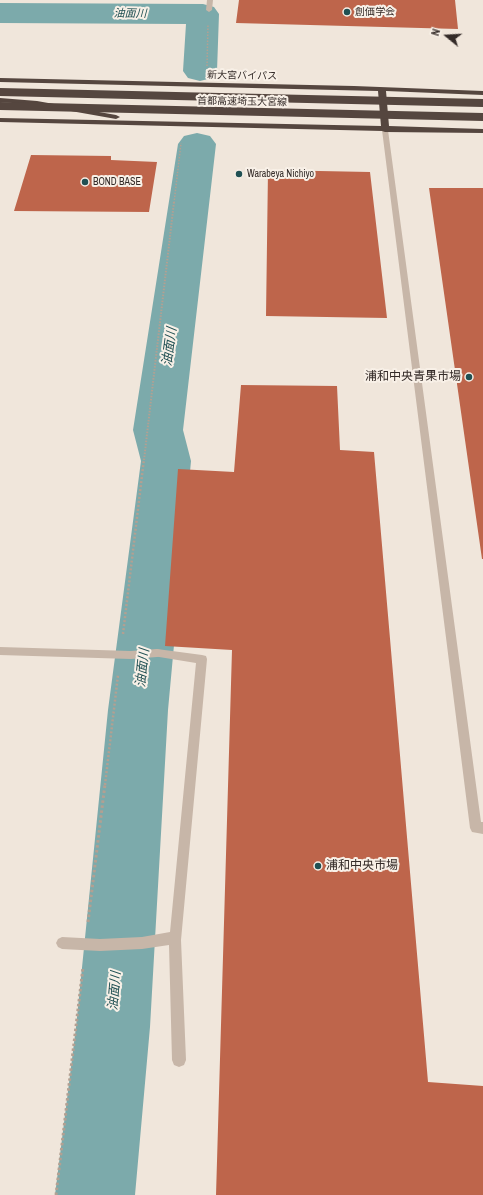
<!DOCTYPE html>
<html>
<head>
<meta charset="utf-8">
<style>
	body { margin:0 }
	#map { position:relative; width:483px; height:1195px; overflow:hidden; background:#f0e6db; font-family:"Archivo Narrow",sans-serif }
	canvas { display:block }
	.north { position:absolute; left:427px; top:16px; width:40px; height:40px; -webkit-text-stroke:3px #f8f0e7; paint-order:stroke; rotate:288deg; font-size:11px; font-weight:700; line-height:16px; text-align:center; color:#342b28 }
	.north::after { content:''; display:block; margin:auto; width:14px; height:18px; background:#342b28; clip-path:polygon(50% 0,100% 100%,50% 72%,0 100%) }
</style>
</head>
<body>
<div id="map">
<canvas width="483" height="1195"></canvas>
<div class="north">N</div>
</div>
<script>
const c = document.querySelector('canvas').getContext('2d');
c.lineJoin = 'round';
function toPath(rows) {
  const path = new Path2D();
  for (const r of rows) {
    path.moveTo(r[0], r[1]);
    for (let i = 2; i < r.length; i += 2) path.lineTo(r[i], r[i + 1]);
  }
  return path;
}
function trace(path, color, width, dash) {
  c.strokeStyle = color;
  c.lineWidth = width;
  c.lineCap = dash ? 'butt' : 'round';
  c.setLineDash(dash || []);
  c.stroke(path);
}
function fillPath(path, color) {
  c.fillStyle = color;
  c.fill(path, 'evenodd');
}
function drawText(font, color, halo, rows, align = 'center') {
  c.font = font + ' "Archivo Narrow","Noto Sans JP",sans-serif';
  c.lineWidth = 4;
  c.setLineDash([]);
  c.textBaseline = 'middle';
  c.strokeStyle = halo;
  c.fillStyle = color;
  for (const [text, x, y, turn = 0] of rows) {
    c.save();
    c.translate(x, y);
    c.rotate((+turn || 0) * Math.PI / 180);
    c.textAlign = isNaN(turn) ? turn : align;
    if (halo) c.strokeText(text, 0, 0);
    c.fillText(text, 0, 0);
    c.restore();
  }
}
const stream = toPath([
	[197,14,197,11]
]);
const river = toPath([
	[0,3,203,4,214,7,219,14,217,71,212,78,200,81,188,78,183,71,186,24,0,23,0,3],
	[197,133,210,136,216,144,183,430,191,461,168,710,150,1027,135,1195,55,1195,76,1027,108,710,141,461,133,430,178,144,184,136,197,133]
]);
const building = toPath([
	[239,0,455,0,458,29,236,23],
	[31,155,111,156,111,160,157,162,149,212,14,211],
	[268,170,370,172,387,318,266,316],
	[429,188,483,188,483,559,482,559],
	[241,385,337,386,340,450,374,452,428,1082,483,1086,483,1195,216,1195,232,650,165,646,178,469,234,472]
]);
const pathFar3 = toPath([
	[207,66,208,25],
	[174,203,181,143]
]);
const pathFar2 = toPath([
	[144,460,174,202]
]);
const pathFar1 = toPath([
	[123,634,144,459],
	[105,785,118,675]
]);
const path = toPath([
	[88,922,105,784],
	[56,1195,83,967]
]);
const lane = toPath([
	[385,128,388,130,481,822,483,822,483,834,472,832,470,828,382,130,385,128],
	[157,649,202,655,206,656,207,659,181,940,186,1060,184,1065,179,1067,174,1065,172,1060,169,945,142,949,100,951,62,949,58,947,56,943,58,939,62,937,100,939,142,937,170,932,196,663,153,656,152,653,153,650,157,649]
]);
const street = toPath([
	[207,0,213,0,212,10,209,12,206,10,207,0],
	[0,647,131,651,157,649,161,650,162,653,161,656,157,657,131,659,0,655,0,647]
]);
const highway = toPath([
	[0,78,354,86,483,91,483,95,386,91,389,126,483,129,483,133,385,132,382,131,0,122,0,118,381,126,378,91,0,82,0,78],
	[0,98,37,101,116,115,120,117,116,119,37,105,0,102,0,98]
]);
const highwayBridge = toPath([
	[0,92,483,103],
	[0,106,483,117]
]);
const markers = [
	[347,12,4,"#205053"],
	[239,174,4,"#205053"],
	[85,182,4,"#205053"],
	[469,377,4,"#205053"],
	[318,866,4,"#205053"]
];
const farPoinames = [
	["創価学会",355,12],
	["Warabeya Nichiyo",247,174],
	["BOND BASE",93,182]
];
const farStreetnames = [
	["新大宮バイパス",242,76,1],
	["首都高速埼玉大宮線",242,102,1]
];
const farWaternames = [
	["油面川",130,14,1]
];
const poiNames = [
	["浦和中央青果市場",461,377],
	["浦和中央市場",326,866,"left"]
];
const waterNames = [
	["油面川",170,347,-82],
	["油面川",143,668,-84],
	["油面川",115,991,-85]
];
trace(stream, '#7caaab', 9);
fillPath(river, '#7caaab');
fillPath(building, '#be654b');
trace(pathFar3, '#b3a092', 1.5, [1.5, 1.5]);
trace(pathFar2, '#b3a092', 2, [1.5, 1.5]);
trace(pathFar1, '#b3a092', 2.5, [2, 2]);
trace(path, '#b3a092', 3, [2.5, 2.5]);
fillPath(lane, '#c7b6a8');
fillPath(street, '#c7b6a8');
fillPath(highway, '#55463f');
trace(highwayBridge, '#55463f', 8);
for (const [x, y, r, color] of markers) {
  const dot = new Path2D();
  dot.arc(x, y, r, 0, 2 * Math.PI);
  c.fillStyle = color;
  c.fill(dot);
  trace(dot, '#f8f0e7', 1.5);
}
drawText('10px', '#342b28', '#f8f0e7', farPoinames, 'left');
drawText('10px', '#342b28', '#f8f0e7', farStreetnames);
drawText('italic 11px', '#205053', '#f8f0e7', farWaternames);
drawText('12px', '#342b28', '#f8f0e7', poiNames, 'right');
drawText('italic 13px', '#205053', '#f8f0e7', waterNames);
</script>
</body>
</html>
